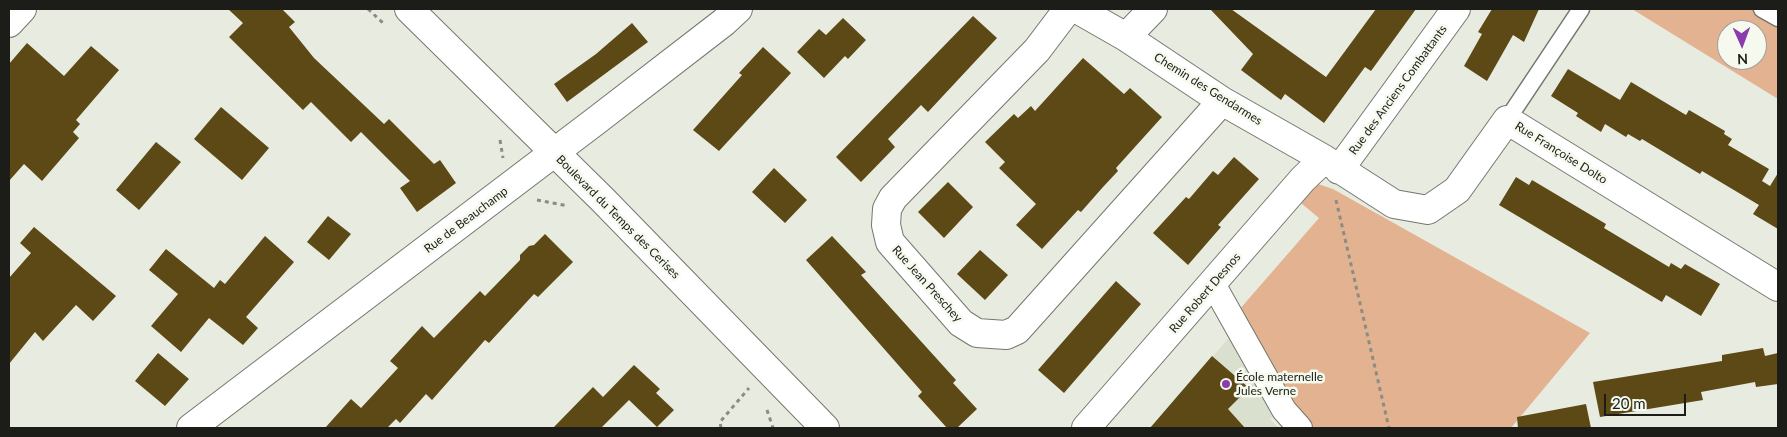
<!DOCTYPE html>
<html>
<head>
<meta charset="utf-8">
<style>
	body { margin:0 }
	#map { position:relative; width:1787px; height:437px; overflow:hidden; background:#e8ebe0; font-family:Lato,sans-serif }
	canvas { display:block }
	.frame { position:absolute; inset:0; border:10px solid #1c1d19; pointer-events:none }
	.north { position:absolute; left:1717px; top:20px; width:50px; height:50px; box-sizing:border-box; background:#f5f9ee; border:1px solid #9ea199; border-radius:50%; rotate:178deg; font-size:14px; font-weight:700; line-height:20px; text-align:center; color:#1c1d19 }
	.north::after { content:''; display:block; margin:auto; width:18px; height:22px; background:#8a3cad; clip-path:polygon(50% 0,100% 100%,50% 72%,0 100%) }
	.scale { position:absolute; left:1604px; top:394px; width:82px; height:22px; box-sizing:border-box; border:2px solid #1c1d19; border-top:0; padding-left:6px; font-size:15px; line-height:18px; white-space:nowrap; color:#1c1d19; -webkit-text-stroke:4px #f5f9ee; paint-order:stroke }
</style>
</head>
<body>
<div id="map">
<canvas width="1787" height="437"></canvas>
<div class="frame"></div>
<div class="north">N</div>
<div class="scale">20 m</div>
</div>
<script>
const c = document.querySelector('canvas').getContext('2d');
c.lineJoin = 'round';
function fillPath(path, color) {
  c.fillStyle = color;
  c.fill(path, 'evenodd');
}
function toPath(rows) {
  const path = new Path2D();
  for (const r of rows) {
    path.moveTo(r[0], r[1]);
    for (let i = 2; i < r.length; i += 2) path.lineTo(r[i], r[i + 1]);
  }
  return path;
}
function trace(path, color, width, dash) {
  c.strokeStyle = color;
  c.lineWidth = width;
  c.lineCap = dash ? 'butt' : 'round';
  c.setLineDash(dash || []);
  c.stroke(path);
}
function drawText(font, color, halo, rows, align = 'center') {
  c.font = font + ' Lato,sans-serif';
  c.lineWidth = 5;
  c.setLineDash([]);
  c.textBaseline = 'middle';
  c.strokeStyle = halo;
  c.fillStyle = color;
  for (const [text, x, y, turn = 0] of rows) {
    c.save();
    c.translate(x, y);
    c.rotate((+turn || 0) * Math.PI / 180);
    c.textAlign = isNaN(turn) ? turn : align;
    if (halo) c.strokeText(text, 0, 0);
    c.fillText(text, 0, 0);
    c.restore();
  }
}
const built = toPath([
	[1234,332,1279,411,1270,419,1279,428,1150,428]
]);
const green = toPath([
	[1632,9,1778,9,1778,99],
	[1727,30,1757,30,1757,60,1727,60],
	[1303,179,1333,189,1590,333,1511,428,1303,428,1232,318,1319,218,1296,199]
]);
const building = toPath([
	[228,9,282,9,295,22,289,27,314,58,384,124,389,119,434,164,440,160,456,183,417,212,400,188,410,181,361,132,351,142,311,102,303,110,229,37,243,23],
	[1210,9,1231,9,1326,77,1376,9,1416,9,1371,71,1365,67,1324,123,1285,94,1281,100,1241,70,1253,54],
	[1492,9,1539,9,1524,42,1513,35,1487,81,1464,66,1482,34,1478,32],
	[973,16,997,38,928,112,921,105,888,139,895,147,861,182,836,157],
	[843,18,866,40,848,59,845,56,824,78,797,52,819,29,826,35],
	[632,23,648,42,567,102,554,84,596,54],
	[27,43,64,76,91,46,119,70,76,120,80,124,73,132,79,138,42,181,24,164,9,181,9,64],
	[763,47,791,73,719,151,693,130,742,75,739,73],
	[1083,58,1124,94,1130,88,1162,117,1116,168,1118,171,1103,187,1081,212,1078,210,1042,249,1016,225,1036,204,999,168,1005,162,985,142,1014,114,1018,118,1031,106,1035,111],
	[1568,69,1620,100,1631,82,1686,115,1689,110,1725,131,1724,134,1732,139,1728,145,1769,169,1762,181,1770,186,1778,173,1778,229,1753,214,1759,205,1702,171,1700,174,1642,139,1640,141,1628,134,1626,137,1605,124,1601,132,1576,116,1578,113,1551,96],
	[221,107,269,148,242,180,194,139],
	[156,142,181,162,139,210,116,190],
	[1234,157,1259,179,1218,225,1221,227,1188,265,1153,233,1186,197,1189,199,1213,171,1218,175],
	[774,168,807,200,785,223,752,192],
	[1516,177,1529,185,1532,180,1606,224,1604,228,1669,267,1671,263,1681,269,1685,264,1720,284,1701,316,1666,295,1662,302,1499,205],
	[948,182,973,207,944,238,918,212],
	[328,216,351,234,329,260,307,242],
	[34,227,116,296,93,321,76,305,43,341,35,332,9,364,9,278,31,253,20,243],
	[545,234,573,262,538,297,534,294,489,343,485,340,432,400,426,394,400,423,396,419,387,428,325,428,351,399,361,408,398,368,390,361,422,326,434,338,480,291,485,296,520,260,520,255,529,246,534,245],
	[265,236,294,262,246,317,258,328,243,345,209,318,181,352,151,326,178,294,149,270,166,249,214,288,220,280,225,284],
	[832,236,866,272,861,275,956,380,953,383,977,409,957,428,947,428,918,396,922,392,806,260],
	[980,250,1008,275,985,300,957,274],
	[1116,281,1141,304,1064,393,1038,370],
	[1763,348,1765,356,1778,353,1778,384,1756,387,1755,382,1701,392,1703,400,1600,417,1593,382,1722,361,1722,355],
	[158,353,189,379,165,406,135,381],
	[1212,356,1249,388,1228,409,1245,428,1150,428],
	[634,365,660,389,656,393,674,410,657,427,629,400,601,428,553,428,593,387,603,397],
	[1586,404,1591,428,1518,428,1517,417]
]);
const path = toPath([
	[368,9,384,24],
	[500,140,503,158],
	[537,200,568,206],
	[1336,200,1389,428],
	[767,410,773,428],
	[721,428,720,422,749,388]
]);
const service = toPath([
	[1762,9,1778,18],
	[1507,120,1581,9]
]);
const pedestrian = toPath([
	[1213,284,1284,410,1300,428]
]);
const minor = toPath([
	[1068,9,1037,50,893,198,887,209,886,225,890,242,961,323,977,333,1006,335,1017,330,1222,101],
	[1077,9,1126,37,1222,101,1324,159,1394,204,1428,210,1457,190,1507,120,1778,287],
	[9,23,22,9],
	[1126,37,1153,9],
	[1339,170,1456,9],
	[191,428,597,120,724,22,738,9],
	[1086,428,1303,179,1324,159]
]);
const primary = toPath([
	[409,9,603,200,825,428]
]);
const markers = [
	[1226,384,5,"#8a3cad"]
];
const streetNames = [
	["Chemin des Gendarmes",1208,89,32],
	["Rue des Anciens Combattants",1398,90,-54],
	["Rue Françoise Dolto",1561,153,32],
	["Boulevard du Temps des Cerises",618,217,45],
	["Rue de Beauchamp",466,220,-37],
	["Rue Jean Preschey",927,284,48],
	["Rue Robert Desnos",1205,293,-49]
];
const poiNames = [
	["École maternelle",1236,377],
	["Jules Verne",1236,391]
];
fillPath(built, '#dae0ce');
fillPath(green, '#e3b291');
fillPath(building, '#5c4915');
trace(service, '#74776e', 19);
trace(pedestrian, '#74776e', 26);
trace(minor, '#74776e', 30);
trace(primary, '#74776e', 30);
trace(path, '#8b8d85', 3, [4, 4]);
trace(service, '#fff', 16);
trace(pedestrian, '#fff', 24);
trace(minor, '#fff', 28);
trace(primary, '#fff', 28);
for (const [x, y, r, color] of markers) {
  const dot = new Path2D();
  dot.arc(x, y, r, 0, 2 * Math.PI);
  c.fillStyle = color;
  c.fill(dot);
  trace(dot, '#f5f9ee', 2);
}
drawText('12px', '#1c1d19', '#f5f9ee', streetNames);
drawText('12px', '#1c1d19', '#f5f9ee', poiNames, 'left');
</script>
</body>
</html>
